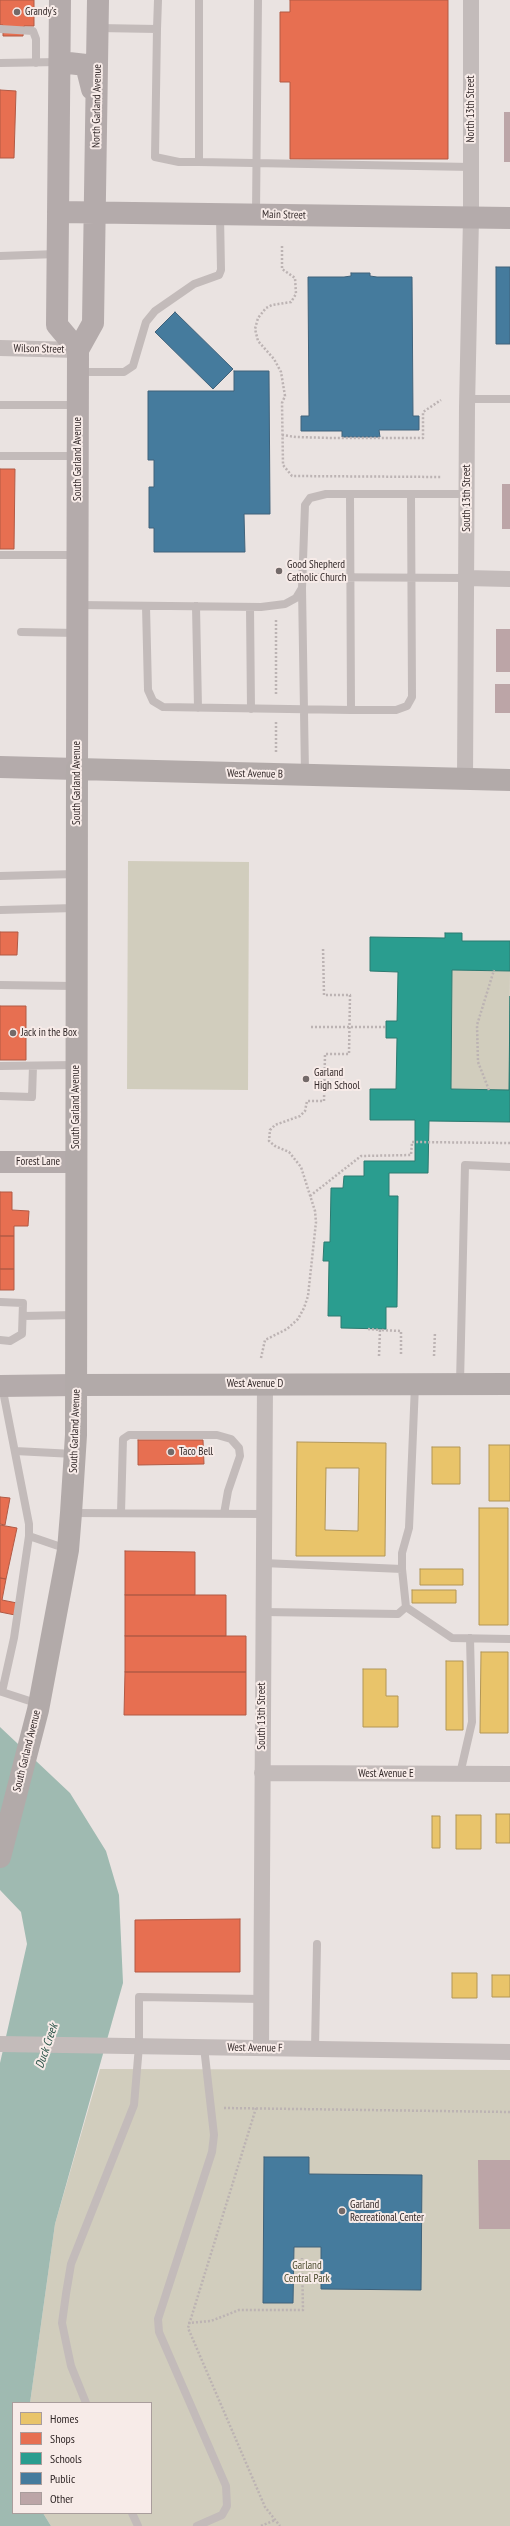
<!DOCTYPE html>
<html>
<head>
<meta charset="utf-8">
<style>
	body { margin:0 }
	#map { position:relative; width:510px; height:2526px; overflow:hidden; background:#eae3e1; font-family:"PT Sans Narrow",sans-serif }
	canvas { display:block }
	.legend { position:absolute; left:12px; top:2402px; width:140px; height:112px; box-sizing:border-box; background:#f7ebe8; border:1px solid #a99d9c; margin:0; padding:5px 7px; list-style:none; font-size:12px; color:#332929 }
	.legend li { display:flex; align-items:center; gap:8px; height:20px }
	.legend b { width:20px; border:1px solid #a99d9c }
</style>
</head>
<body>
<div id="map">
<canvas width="510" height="2526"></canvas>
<ul class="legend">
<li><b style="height:11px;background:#e9c46a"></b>Homes</li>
<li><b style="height:11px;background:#e76f51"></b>Shops</li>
<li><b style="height:11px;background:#2a9d8f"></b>Schools</li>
<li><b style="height:11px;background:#457b9d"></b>Public</li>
<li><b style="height:11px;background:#bca5a7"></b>Other</li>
</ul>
</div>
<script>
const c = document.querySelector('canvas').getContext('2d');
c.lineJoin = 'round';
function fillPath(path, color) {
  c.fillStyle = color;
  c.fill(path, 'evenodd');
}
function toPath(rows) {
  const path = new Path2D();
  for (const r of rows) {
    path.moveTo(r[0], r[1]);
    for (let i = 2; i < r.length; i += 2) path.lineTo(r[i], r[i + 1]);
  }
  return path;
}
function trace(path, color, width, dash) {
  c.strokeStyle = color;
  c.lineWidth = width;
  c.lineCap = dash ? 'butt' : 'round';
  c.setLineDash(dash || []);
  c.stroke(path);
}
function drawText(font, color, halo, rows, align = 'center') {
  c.font = font + ' "PT Sans Narrow",sans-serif';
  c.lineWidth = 4;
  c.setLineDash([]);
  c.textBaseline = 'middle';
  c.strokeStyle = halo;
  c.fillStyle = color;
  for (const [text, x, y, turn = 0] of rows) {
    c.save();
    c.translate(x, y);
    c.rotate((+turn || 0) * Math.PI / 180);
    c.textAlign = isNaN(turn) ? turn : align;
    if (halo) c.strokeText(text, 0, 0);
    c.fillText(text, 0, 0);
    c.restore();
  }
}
const green = toPath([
	[128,861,249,862,248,1090,127,1089],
	[452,970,510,971,509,1090,451,1089],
	[100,2069,510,2070,510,2526,51,2526,43,2513,151,2513,151,2403,30,2403,55,2224]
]);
const water = toPath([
	[0,1727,70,1793,106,1851,119,1895,123,1983,55,2224,30,2403,13,2403,13,2513,43,2513,51,2526,0,2526,0,2063,27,1944,21,1912,0,1890]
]);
const homes = toPath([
	[297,1442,386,1443,385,1556,296,1556,297,1442],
	[326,1468,359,1468,358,1531,325,1530,326,1468],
	[489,1445,510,1445,510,1501,489,1501,489,1445],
	[432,1447,460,1447,460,1484,432,1484,432,1447],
	[479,1508,508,1508,508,1625,479,1625,479,1508],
	[420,1569,463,1569,463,1585,420,1585,420,1569],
	[412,1590,456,1590,456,1603,412,1603,412,1590],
	[481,1652,508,1652,508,1733,480,1733,481,1652],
	[446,1661,463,1661,463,1730,446,1730,446,1661],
	[363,1669,386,1669,386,1696,398,1696,398,1727,363,1727,363,1669],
	[496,1814,510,1814,510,1843,496,1843,496,1814],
	[456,1815,481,1815,481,1849,456,1849,456,1815],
	[432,1816,440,1816,440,1848,432,1848,432,1816],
	[452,1973,477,1973,477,1998,452,1998,452,1973],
	[492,1975,510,1975,510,1997,492,1997,492,1975]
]);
const shops = toPath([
	[0,0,34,0,34,26,24,26,23,36,3,36,3,25,0,25,0,0],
	[290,0,448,0,448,159,290,159,290,82,280,82,280,12,290,12,290,0],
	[0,90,16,91,14,158,0,158,0,90],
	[0,469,15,469,14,549,0,549,0,469],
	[0,932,18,932,17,955,0,955,0,932],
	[0,1006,26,1006,26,1060,0,1060,0,1006],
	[0,1192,12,1192,12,1210,29,1211,28,1226,14,1226,14,1236,0,1236,0,1192],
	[0,1236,14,1236,14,1269,0,1269,0,1236],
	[0,1269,14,1269,14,1290,0,1290,0,1269],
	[138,1440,203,1440,204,1464,138,1465,138,1440],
	[0,1497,10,1498,5,1525,0,1524,0,1497],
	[0,1525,17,1528,6,1579,0,1578,0,1525],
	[125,1551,195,1552,195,1595,125,1595,125,1551],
	[0,1578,6,1579,2,1600,17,1603,15,1615,0,1612,0,1578],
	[125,1595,226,1595,226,1636,125,1636,125,1595],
	[125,1636,246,1636,246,1672,125,1672,125,1636],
	[125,1672,246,1672,246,1715,124,1715,125,1672],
	[240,1919,240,1972,135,1972,135,1920,240,1919]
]);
const schools = toPath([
	[445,933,462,933,462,941,510,941,510,971,452,970,451,1089,509,1090,510,996,510,1122,429,1121,428,1173,389,1173,389,1196,398,1196,397,1307,386,1307,386,1329,341,1328,341,1316,328,1316,329,1261,323,1261,324,1242,330,1242,331,1188,343,1188,344,1176,364,1176,364,1161,415,1161,415,1120,370,1120,370,1089,396,1089,397,1038,386,1038,386,1021,397,1021,398,972,370,971,370,937,445,938,445,933]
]);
const public = toPath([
	[496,267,510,267,510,344,496,344,496,267],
	[351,273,370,273,370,276,377,277,412,277,413,416,419,416,419,430,379,430,380,437,342,437,342,431,301,431,301,416,309,416,308,277,344,277,351,276,351,273],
	[175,312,233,369,213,389,155,332,175,312],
	[234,371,269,371,270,514,244,514,245,552,154,552,154,528,149,528,149,487,154,487,154,460,148,460,148,391,234,391,234,371],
	[264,2157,309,2157,309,2174,422,2175,421,2290,321,2289,321,2247,294,2247,293,2303,263,2303,264,2157]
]);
const building = toPath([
	[504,112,510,112,510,162,504,162],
	[502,484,510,484,510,529,502,529],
	[496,629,510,629,510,672,496,672],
	[495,684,510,684,510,713,495,713],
	[478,2160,510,2160,510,2229,479,2229]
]);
const path = toPath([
	[282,246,282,269,295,278,296,294,291,302,272,305,266,308,258,318,255,329,258,341,274,359,281,372,285,396,282,403,283,465,292,476,441,477],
	[282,435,296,437,332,438,423,438,423,412,441,400],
	[276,620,276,695],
	[276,722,276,754],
	[311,1027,386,1027],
	[489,1090,478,1062,477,1025,494,970],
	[310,1196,361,1156,411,1155,412,1142,510,1143],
	[368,1329,380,1330],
	[379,1356,380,1330,401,1331,401,1356],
	[434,1356,435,1332],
	[261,1358,265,1340,287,1329,298,1319,304,1308,308,1296,316,1222,315,1211,301,1167,289,1152,275,1146,269,1141,270,1130,275,1125,300,1116,305,1111,307,1101,324,1101,325,1054,349,1054,350,995,324,995,323,947],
	[224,2108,510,2112],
	[256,2108,188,2328,265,2507,280,2526],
	[188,2323,211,2321,239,2310,303,2310,302,2258],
	[261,2526,275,2520]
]);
const lane = toPath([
	[98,28,157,29,155,157,179,162,199,162,199,0],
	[0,29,33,31,36,39,36,63],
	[157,29,158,0],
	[0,63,59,62],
	[199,162,471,167],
	[256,214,258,0],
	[0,256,57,254],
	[79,372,124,372,133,366,146,322,155,311,194,284,219,275,221,270,220,215],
	[467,399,510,399],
	[0,405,78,405],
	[0,456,77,456],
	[350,494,351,710],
	[0,555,77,555],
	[303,577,466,578],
	[302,588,305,773],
	[78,605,261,607,285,604,296,598,302,588,305,505,310,498,326,494,467,494],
	[146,606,148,690,153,701,163,707,351,710,396,710,407,706,412,697,411,494],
	[196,606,198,708],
	[250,607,251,709],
	[21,632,77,633],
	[0,876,76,874],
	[0,910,75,908],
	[0,985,75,986],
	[0,1066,75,1065],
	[0,1096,32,1097,33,1066],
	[0,1302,23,1303,22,1334,10,1341,0,1340],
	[23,1316,76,1315],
	[460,1383,465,1165,510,1167],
	[2,1386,29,1524,29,1536,67,1549],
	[15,1451,74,1454],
	[72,1513,263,1514],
	[121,1513,123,1439,129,1435,217,1435,231,1439,239,1448,240,1456,228,1491,224,1514],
	[29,1536,14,1638,2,1692,39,1704],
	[263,1563,402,1569,402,1553,409,1528,415,1385],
	[406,1607,452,1638,510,1639],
	[263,1612,398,1614,406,1607,402,1569],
	[460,1774,472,1722,470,1638],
	[315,2049,317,1944],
	[86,2403,71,2366,62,2323,66,2294,71,2264,134,2105,139,2046,139,1997,262,1999],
	[132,2513,138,2526],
	[197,2526,222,2515,227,2506,226,2486,159,2332,158,2319,212,2152,214,2135,204,2047]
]);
const street = toPath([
	[0,348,78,350],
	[466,578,510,579],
	[465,779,467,407,471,218,471,0],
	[262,1773,510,1774],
	[0,2044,510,2052],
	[261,2048,265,1384]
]);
const secondary = toPath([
	[60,0,57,325,78,350],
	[60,62,86,65,92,89],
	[58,212,510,218],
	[0,767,77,769,78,350,93,323,98,0],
	[0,1162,75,1162],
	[0,1386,76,1385]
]);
const primary = toPath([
	[76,1385,510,1384],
	[0,1857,38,1710,68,1550,71,1513,76,1435,77,769,510,780]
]);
const markers = [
	[17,12,4,"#736a69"],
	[279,571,4,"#736a69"],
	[13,1033,4,"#736a69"],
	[306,1079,4,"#736a69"],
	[171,1452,4,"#736a69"],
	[342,2211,4,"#736a69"]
];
const poiNames = [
	["Grandy's",25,12],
	["Good Shepherd",287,565],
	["Catholic Church",287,578],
	["Jack in the Box",21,1033],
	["Garland",314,1073],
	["High School",314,1086],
	["Taco Bell",179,1452],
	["Garland",350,2205],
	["Recreational Center",350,2218]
];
const streetNames = [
	["North Garland Avenue",97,106,-89],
	["North 13th Street",471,109,-90],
	["Main Street",284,215,1],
	["Wilson Street",39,349,1],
	["South Garland Avenue",78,459,-90],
	["South 13th Street",467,498,-90],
	["West Avenue B",255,774,1],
	["South Garland Avenue",77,783,-90],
	["South Garland Avenue",76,1107,-90],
	["Forest Lane",38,1162],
	["West Avenue D",255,1384],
	["South Garland Avenue",75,1431,-88],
	["South 13th Street",262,1716,-90],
	["South Garland Avenue",27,1751,-76],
	["West Avenue E",386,1774],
	["West Avenue F",255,2048,1]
];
const parkNames = [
	["Garland",307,2266],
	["Central Park",307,2279]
];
const waterNames = [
	["Duck Creek",47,2046,-71]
];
fillPath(green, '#d1cdbd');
fillPath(water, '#9fbab1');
fillPath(homes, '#e9c46a');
trace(homes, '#b29656', 1);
fillPath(shops, '#e76f51');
trace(shops, '#b15a45', 1);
fillPath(schools, '#2a9d8f');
trace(schools, '#2d7a70', 1);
fillPath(public, '#457b9d');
trace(public, '#40627a', 1);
fillPath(building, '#bca5a7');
trace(path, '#bcb3b3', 2.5, [2, 2]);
trace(lane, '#c3bbba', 8);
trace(street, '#c3bbba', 16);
trace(secondary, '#b4abab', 22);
trace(primary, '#b2aaa9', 22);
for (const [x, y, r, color] of markers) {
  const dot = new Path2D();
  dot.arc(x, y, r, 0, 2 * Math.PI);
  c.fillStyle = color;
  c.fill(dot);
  trace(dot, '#f7ebe8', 1.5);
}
drawText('11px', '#332929', '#f7ebe8', poiNames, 'left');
drawText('11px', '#332929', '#f7ebe8', streetNames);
drawText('11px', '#4e4e30', '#f7ebe8', parkNames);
drawText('italic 12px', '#244f43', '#f7ebe8', waterNames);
</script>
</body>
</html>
